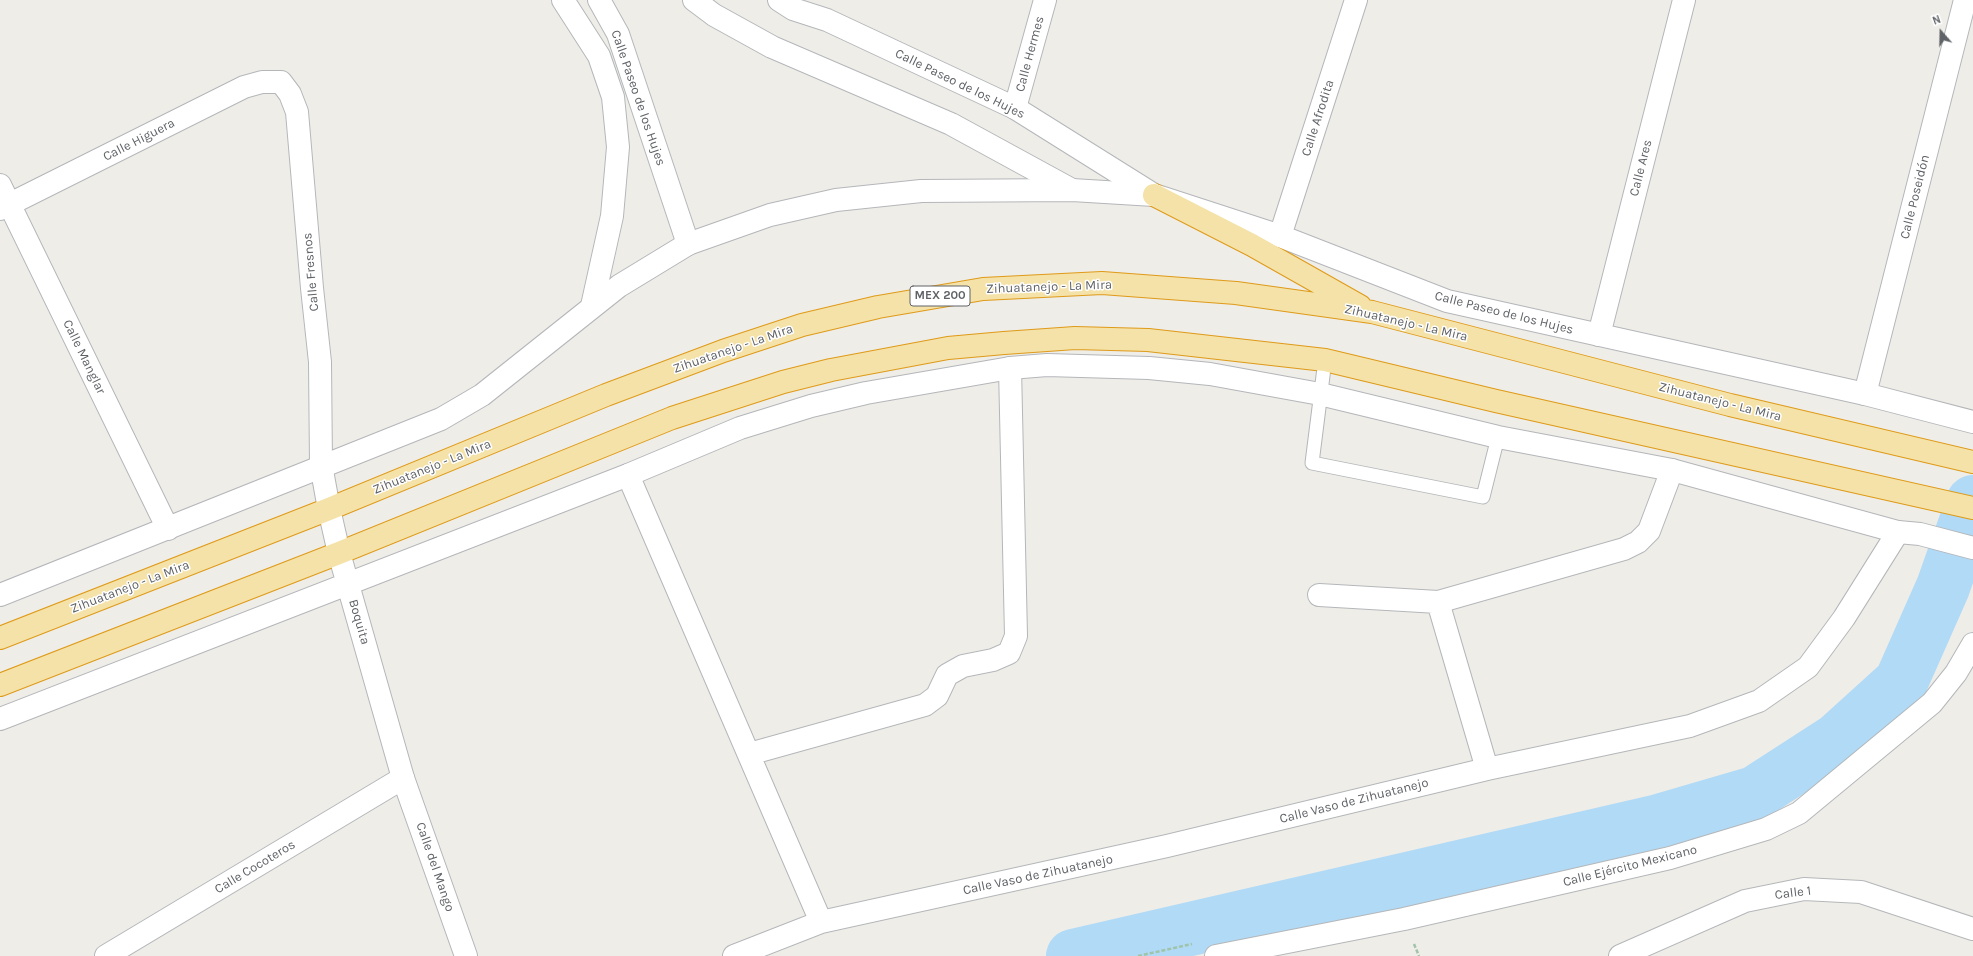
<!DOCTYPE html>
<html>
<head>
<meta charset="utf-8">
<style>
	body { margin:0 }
	#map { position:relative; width:1973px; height:956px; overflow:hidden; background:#efede8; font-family:Karla,sans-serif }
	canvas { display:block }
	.north { position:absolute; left:1921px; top:12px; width:40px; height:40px; -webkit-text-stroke:3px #fff; paint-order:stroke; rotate:340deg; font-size:11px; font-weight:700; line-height:16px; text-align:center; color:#5f6266 }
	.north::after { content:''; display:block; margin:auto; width:14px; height:18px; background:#5f6266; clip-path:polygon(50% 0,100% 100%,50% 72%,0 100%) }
</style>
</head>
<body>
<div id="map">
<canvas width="1973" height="956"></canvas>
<div class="north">N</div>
</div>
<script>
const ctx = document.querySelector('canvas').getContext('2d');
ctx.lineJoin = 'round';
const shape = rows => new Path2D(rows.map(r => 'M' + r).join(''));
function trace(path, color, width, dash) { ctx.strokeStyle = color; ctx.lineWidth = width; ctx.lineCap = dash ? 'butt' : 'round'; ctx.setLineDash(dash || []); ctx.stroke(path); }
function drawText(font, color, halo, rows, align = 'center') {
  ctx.font = font + ' Karla,sans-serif'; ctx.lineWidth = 3; ctx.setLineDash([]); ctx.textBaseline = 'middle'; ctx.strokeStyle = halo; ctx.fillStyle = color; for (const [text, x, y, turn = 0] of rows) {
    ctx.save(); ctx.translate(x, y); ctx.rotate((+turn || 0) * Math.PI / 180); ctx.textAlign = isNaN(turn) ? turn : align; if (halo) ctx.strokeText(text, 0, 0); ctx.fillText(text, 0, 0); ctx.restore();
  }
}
trace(shape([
	[1073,956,1659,821,1755,793,1837,740,1901,682,1943,587,1973,502]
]), '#b0daf6', 54);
const service = shape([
	[1325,360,1312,463,1483,497,1498,437]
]);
const minor = shape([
	[1015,108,1045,0],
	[0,185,168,529],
	[0,209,244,87,262,82,281,82,290,94,297,112,312,288,320,362,321,465],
	[1280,236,1356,0],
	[1599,335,1684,0],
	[1865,394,1965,0],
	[628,475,821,922],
	[1319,595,1438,602,1624,549,1638,542,1649,531,1672,470],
	[1438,602,1487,769],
	[749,754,925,705,937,696,947,675,963,666,993,660,1009,653,1016,636,1010,368],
	[106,956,403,778],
	[734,956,821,922,1167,846,1487,769,1690,726,1759,701,1808,667,1844,618,1898,532],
	[1216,956,1404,919,1670,858,1766,829,1799,813,1932,703,1956,673,1973,644]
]);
const tertiary = shape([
	[563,0,599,56,613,97,618,147,612,216,592,306],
	[599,0,618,34,688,244],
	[694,0,714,15,772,47,951,124,1072,190],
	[779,0,793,9,827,20,1015,108,1154,195],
	[1620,956,1745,901,1804,889,1861,892,1973,929]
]);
const secondary = shape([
	[321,465,329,509,339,553,403,778,466,956],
	[0,595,441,419,482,395,619,286,688,244,770,215,836,200,921,191,1072,190,1154,195,1280,236,1447,301,1865,394,1973,422],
	[0,719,628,475,740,428,811,406,866,393,1010,368,1047,365,1149,368,1210,374,1320,394,1498,437,1672,470,1898,532,1920,534,1973,548]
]);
const trunk = shape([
	[1154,195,1252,245,1360,306],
	[0,638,329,509,606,395,723,351,802,325,878,307,983,289,1102,283,1236,293,1372,312,1730,405,1973,462],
	[0,685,339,553,672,418,783,382,831,370,948,348,1004,343,1075,338,1148,340,1325,360,1496,401,1973,508]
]);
trace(service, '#b4b7ba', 15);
trace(minor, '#b4b7ba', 24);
trace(tertiary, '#b4b7ba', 24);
trace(secondary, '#b4b6ba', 24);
trace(trunk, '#df9a18', 24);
trace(shape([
	[1414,944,1419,956],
	[1138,956,1192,944]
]), '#a0c4aa', 2.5, [4, 2]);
trace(service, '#fff', 13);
trace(minor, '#fff', 22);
trace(tertiary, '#fff', 22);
trace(secondary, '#fff', 22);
trace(trunk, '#f4e2a8', 22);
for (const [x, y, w] of [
	[940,296,60]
]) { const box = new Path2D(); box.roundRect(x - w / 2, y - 10, w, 20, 3); ctx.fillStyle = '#fff'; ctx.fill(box); trace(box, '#5f6266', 1); }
drawText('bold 12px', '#5f6266', null, [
	["MEX 200",940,296]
]);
drawText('13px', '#5f6266', '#fff', [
	["Calle Hermes",1030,54,-75],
	["Calle Paseo de los Hujes",960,84,26],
	["Calle Paseo de los Hujes",638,98,71],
	["Calle Afrodita",1318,118,-72],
	["Calle Higuera",139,140,-27],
	["Calle Ares",1641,168,-76],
	["Calle Poseidón",1915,197,-76],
	["Calle Fresnos",311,272,-95],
	["Zihuatanejo - La Mira",1049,287,-2],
	["Calle Paseo de los Hujes",1504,313,14],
	["Zihuatanejo - La Mira",1406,323,13],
	["Zihuatanejo - La Mira",733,349,-19],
	["Calle Manglar",84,357,64],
	["Zihuatanejo - La Mira",1720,402,14],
	["Zihuatanejo - La Mira",432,467,-22],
	["Zihuatanejo - La Mira",130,587,-21],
	["Boquita",359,622,74],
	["Calle Vaso de Zihuatanejo",1354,801,-14],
	["Calle Ejército Mexicano",1630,866,-14],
	["Calle Cocoteros",255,867,-31],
	["Calle del Mango",435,867,71],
	["Calle Vaso de Zihuatanejo",1038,875,-12],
	["Calle 1",1793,893,-7]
]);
</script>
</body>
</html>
